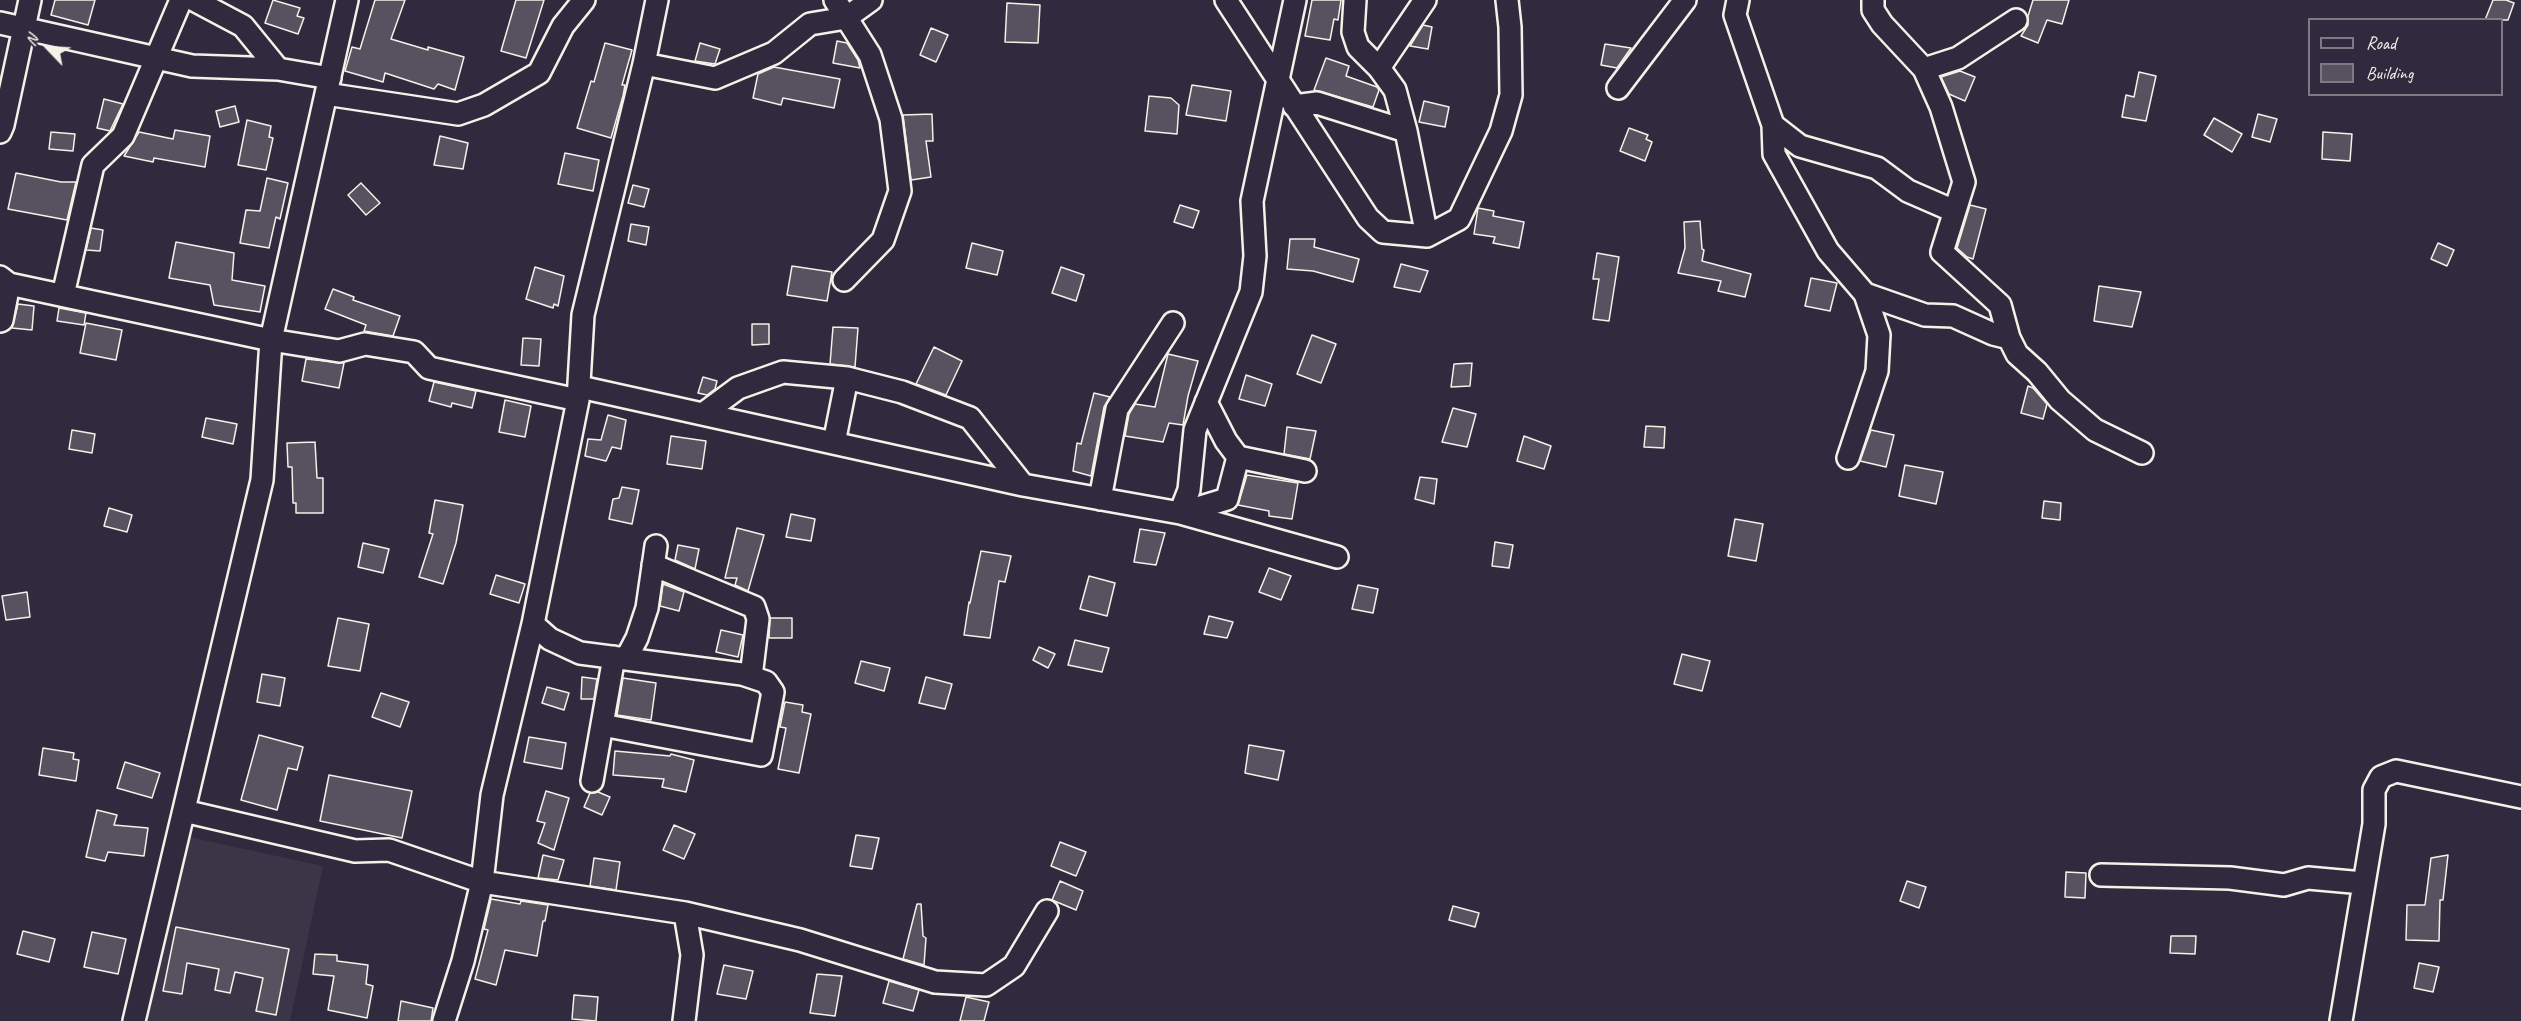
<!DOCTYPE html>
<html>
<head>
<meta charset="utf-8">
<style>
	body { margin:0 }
	#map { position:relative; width:2521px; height:1021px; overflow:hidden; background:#2f2a3d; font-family:Caveat,sans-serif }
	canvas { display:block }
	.legend { position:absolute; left:2308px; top:18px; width:195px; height:78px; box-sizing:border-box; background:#2f2a3d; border:2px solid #7e7a81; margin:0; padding:8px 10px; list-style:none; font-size:18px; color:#f4f1e8 }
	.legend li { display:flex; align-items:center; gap:12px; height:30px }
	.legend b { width:30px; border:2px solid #7e7a81 }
	.north { position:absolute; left:18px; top:18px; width:60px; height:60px; -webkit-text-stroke:4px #2f2a3d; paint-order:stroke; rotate:295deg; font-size:16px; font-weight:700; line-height:24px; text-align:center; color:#f4f1e8 }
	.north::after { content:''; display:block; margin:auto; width:21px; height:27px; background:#f4f1e8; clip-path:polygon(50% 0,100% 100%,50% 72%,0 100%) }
</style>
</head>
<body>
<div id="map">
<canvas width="2521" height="1021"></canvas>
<ul class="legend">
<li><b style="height:8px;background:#2f2a3d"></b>Road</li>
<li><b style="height:16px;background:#56525f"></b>Building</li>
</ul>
<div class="north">N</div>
</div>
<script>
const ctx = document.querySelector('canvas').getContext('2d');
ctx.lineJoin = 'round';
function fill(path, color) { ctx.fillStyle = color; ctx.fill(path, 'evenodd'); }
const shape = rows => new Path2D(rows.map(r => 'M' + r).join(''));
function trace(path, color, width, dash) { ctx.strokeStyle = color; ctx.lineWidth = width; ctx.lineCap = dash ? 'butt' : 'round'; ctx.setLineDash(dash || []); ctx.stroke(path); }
fill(shape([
	[189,837,323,866,290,1021,147,1021]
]), '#3b3647');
const building = shape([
	[55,0,95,0,88,25,51,15,55,0],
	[273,0,300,8,297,16,304,18,298,34,265,23,273,0],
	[375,0,405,0,391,39,428,50,428,47,464,57,455,90,438,84,434,89,385,73,383,82,345,71,352,47,360,49,375,0],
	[516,0,544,0,526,58,501,51,516,0],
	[1312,0,1341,0,1338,20,1334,19,1330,40,1305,36,1312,0],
	[2033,0,2069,0,2062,24,2047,20,2038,43,2021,36,2028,25,2028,16,2033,0],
	[2493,0,2506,0,2514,3,2508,20,2485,20,2493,0],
	[1007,3,1040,5,1038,43,1005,42,1007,3],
	[1423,25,1432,27,1428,49,1410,46,1423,25],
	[931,28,948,35,936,62,920,55,931,28],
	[837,41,847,43,858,60,860,68,833,63,837,41],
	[605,43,632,50,622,85,625,85,623,96,611,138,577,128,591,81,594,82,605,43],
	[700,43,720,49,715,64,695,61,700,43],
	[1605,44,1631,48,1617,68,1601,65,1605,44],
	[1326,58,1349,66,1346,76,1377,87,1379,90,1373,107,1314,90,1326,58],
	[774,67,840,79,834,108,783,98,781,105,753,98,758,74,774,67],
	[1960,71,1975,77,1965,101,1949,94,1941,77,1960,71],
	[2139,72,2156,76,2146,121,2122,117,2126,95,2134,97,2139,72],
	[1192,85,1231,91,1226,121,1186,115,1192,85],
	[1149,96,1171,98,1179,105,1177,134,1145,131,1149,96],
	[104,99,123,104,110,131,97,128,104,99],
	[1424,101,1449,107,1445,127,1419,122,1424,101],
	[235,106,239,122,220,127,216,111,235,106],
	[932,114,933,141,926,141,931,177,911,180,903,115,932,114],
	[2258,114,2277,119,2270,142,2252,137,2258,114],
	[2214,118,2242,134,2232,152,2204,135,2214,118],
	[247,120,271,126,269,137,273,138,266,170,238,165,247,120],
	[1629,128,1648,135,1646,139,1652,142,1645,161,1620,151,1629,128],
	[175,130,210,136,205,167,154,158,153,162,124,156,139,132,173,139,175,130],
	[51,132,75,134,73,151,49,149,51,132],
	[2323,132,2352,134,2350,161,2322,159,2323,132],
	[440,136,468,143,463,169,434,165,440,136],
	[565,153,599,160,593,191,558,184,565,153],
	[16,173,61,182,76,182,67,220,8,209,16,173],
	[267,178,288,183,280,219,276,217,269,248,240,243,246,210,260,211,267,178],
	[361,183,380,203,366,215,348,195,361,183],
	[633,185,649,189,644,207,628,203,633,185],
	[1180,205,1199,211,1193,228,1174,222,1180,205],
	[1970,205,1986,209,1973,259,1967,257,1957,248,1970,205],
	[1478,208,1494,211,1493,216,1524,222,1519,248,1493,243,1495,237,1474,234,1478,208],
	[1700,221,1702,249,1704,250,1702,261,1751,274,1745,297,1718,291,1721,281,1678,273,1685,248,1684,222,1700,221],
	[631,224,649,227,646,245,628,241,631,224],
	[91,228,103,230,100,251,86,250,91,228],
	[1290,239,1315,239,1314,247,1359,259,1353,282,1313,271,1287,269,1290,239],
	[176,242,234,253,232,280,265,286,260,312,214,305,210,285,169,278,176,242],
	[972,243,1003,251,997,275,966,268,972,243],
	[2438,243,2454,250,2447,266,2431,259,2438,243],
	[1597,253,1619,257,1609,321,1593,319,1599,279,1593,279,1597,253],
	[1401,264,1428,271,1420,292,1394,287,1401,264],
	[792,266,832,272,827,301,787,295,792,266],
	[535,267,564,276,558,306,554,304,553,308,526,299,535,267],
	[1061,267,1084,275,1076,301,1052,293,1061,267],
	[1811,278,1837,283,1830,311,1805,306,1811,278],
	[2099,286,2141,292,2132,327,2094,321,2099,286],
	[333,289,354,297,353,300,400,316,393,336,364,331,366,325,325,309,333,289],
	[18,304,34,306,32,330,12,328,18,304],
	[59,308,86,313,84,325,57,321,59,308],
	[86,323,122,330,116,360,80,353,86,323],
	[752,324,769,324,769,344,752,345,752,324],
	[833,327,858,328,855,367,830,364,833,327],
	[1312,335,1336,344,1321,383,1297,374,1312,335],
	[523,338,541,339,539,366,521,365,523,338],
	[934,347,962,361,946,395,916,384,934,347],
	[1168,354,1198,361,1188,396,1183,425,1169,423,1163,442,1125,436,1129,414,1135,404,1155,407,1168,354],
	[306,359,344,363,339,388,302,381,306,359],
	[1472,363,1470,386,1451,387,1454,364,1472,363],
	[1246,375,1272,384,1265,406,1239,399,1246,375],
	[703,377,717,381,715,389,707,395,698,393,703,377],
	[434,382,476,391,472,408,452,403,451,407,429,401,434,382],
	[2028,386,2033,388,2047,404,2043,419,2021,413,2028,386],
	[1094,393,1110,397,1104,407,1091,476,1073,471,1077,443,1081,444,1094,393],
	[505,400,531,406,525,437,499,432,505,400],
	[1453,408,1476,414,1467,447,1442,442,1453,408],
	[608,415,626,420,621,449,612,447,606,461,585,456,588,439,601,440,608,415],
	[206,418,237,424,233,444,202,437,206,418],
	[1646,426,1665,427,1664,448,1644,447,1646,426],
	[1287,427,1316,431,1310,459,1284,454,1287,427],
	[72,430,95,434,92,453,69,449,72,430],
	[1871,430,1894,435,1886,467,1860,461,1871,430],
	[671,436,706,441,702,469,667,464,671,436],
	[1524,436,1551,446,1544,469,1517,461,1524,436],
	[315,442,317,478,323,478,323,513,296,513,296,503,293,503,292,467,288,467,287,443,315,442],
	[1905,465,1943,472,1936,504,1899,496,1905,465],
	[1247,475,1298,483,1292,519,1269,516,1269,511,1238,505,1247,475],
	[1420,477,1437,479,1434,504,1415,499,1420,477],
	[622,487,639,490,632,524,609,519,613,499,619,498,622,487],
	[435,500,463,505,456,543,443,584,419,577,433,534,429,533,435,500],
	[2044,501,2061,503,2060,520,2042,518,2044,501],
	[109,508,132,515,127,532,104,526,109,508],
	[791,514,815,519,811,541,786,537,791,514],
	[1735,519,1763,524,1756,561,1728,556,1735,519],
	[737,528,764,535,748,591,735,585,737,578,725,578,737,528],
	[1140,529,1165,533,1156,565,1134,562,1140,529],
	[1495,542,1513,545,1509,568,1492,566,1495,542],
	[363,543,389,549,383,573,358,567,363,543],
	[678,545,699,549,695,569,675,560,678,545],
	[981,551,1011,556,1005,582,999,581,990,638,964,635,969,602,970,603,981,551],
	[1269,568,1291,576,1281,600,1259,592,1269,568],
	[496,575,525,584,519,603,490,594,496,575],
	[1089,576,1115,583,1107,616,1080,609,1089,576],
	[663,584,684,592,679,611,660,606,663,584],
	[1358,585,1378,589,1373,613,1352,609,1358,585],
	[27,592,30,617,6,620,2,596,27,592],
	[1209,616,1233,622,1227,638,1204,634,1209,616],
	[338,618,369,624,360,671,328,666,338,618],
	[770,618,792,618,792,638,769,638,770,618],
	[721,630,743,635,738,657,716,652,721,630],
	[1075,640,1109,648,1102,672,1068,665,1075,640],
	[1039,647,1055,654,1048,668,1033,660,1039,647],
	[1682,654,1710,661,1702,691,1674,684,1682,654],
	[861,661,890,668,884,691,855,683,861,661],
	[262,674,285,678,280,706,257,702,262,674],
	[582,677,597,679,594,699,581,699,582,677],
	[926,677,952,684,945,709,919,703,926,677],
	[623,678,656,683,651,720,617,715,623,678],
	[547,687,569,693,564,710,542,703,547,687],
	[381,693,409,702,400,727,372,717,381,693],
	[785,702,803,705,802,712,811,714,799,773,778,769,786,728,780,727,785,702],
	[259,735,303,747,297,770,288,768,277,810,241,800,259,735],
	[529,737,566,743,562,769,524,762,529,737],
	[1249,745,1284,751,1278,780,1245,773,1249,745],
	[43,748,74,753,73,759,79,760,76,781,39,775,43,748],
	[615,751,670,756,671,754,694,760,686,792,662,787,664,779,613,775,615,751],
	[125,762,160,773,152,798,117,788,125,762],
	[329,775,412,791,402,838,320,821,329,775],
	[546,791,569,798,554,850,538,843,545,823,537,821,546,791],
	[598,792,610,797,602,815,584,807,590,793,598,792],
	[97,810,117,815,114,825,148,828,144,856,108,852,105,861,86,857,97,810],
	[674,825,695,834,684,859,663,850,674,825],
	[856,835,879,838,872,869,850,866,856,835],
	[1060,842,1086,852,1076,876,1051,866,1060,842],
	[543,855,564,860,558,880,538,878,543,855],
	[2448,855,2443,900,2440,900,2439,941,2406,940,2407,905,2425,905,2431,858,2448,855],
	[594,858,620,862,616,890,590,886,594,858],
	[2066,872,2086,873,2085,898,2065,897,2066,872],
	[1060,881,1083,891,1076,910,1052,900,1060,881],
	[1907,881,1926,887,1919,908,1900,901,1907,881],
	[491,899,520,904,521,901,548,905,545,921,543,921,537,956,505,950,496,985,475,979,488,930,484,929,491,899],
	[917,904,921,904,923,936,926,938,924,965,903,959,917,904],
	[1453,906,1479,913,1475,927,1449,920,1453,906],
	[176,927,289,949,276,1015,256,1011,263,978,235,972,230,993,215,990,219,969,187,963,182,994,163,991,176,927],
	[23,931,55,939,49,962,17,954,23,931],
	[92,932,126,939,118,974,84,967,92,932],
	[2171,936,2196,936,2195,954,2170,953,2171,936],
	[315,954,337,955,337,961,368,965,366,984,373,986,367,1018,328,1010,334,976,313,974,315,954],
	[2419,963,2439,967,2433,992,2414,988,2419,963],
	[724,965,753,971,746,999,717,994,724,965],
	[817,974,842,976,835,1016,810,1013,817,974],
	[889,981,919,990,913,1011,883,1003,889,981],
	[574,995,598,997,596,1021,572,1019,574,995],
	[966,997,989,1002,984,1021,960,1021,966,997],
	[401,1001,433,1008,431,1021,398,1021,401,1001]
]);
fill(building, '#56525f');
trace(building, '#f4f1e8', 1.5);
const minor = shape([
	[194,0,243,26,278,69],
	[835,0,870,55,891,119,900,191,883,240,844,280],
	[1226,0,1368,218,1383,232,1427,236,1459,219,1501,131,1511,95,1510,27,1507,0],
	[1355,0,1353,32,1358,47,1379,68,1395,90,1406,131,1427,236],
	[1738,0,1735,15,1773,125,1800,146,1877,168,1908,191,1954,211],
	[1873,0,1873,10,1882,24,1924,69,1941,107,1964,182,1942,252,2000,305,2009,338,2017,354,2037,372,2060,400,2095,430,2142,453],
	[0,23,192,66,278,69,330,78],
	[644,64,715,78,774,53,810,24,846,18,871,0],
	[1379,68,1425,0],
	[1924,69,1958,58,2016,20],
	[1618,88,1685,0],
	[326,94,458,114,484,105,539,73,563,26,584,0],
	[1294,106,1317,103,1406,131],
	[1773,125,1774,154,1828,251,1865,294,1879,335,1877,371,1848,458],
	[0,132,3,125,30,0],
	[0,277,9,284,271,340,339,351,365,344,414,352,429,368,578,400],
	[1865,294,1925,315,1953,316,1993,334,2009,338],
	[63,295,93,165,123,136,181,0],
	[0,321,2,320,9,284],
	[580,387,1023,485,1180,513,1337,557],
	[1206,402,1226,441,1238,457,1305,471],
	[703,414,738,388,783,372,847,378,902,392,970,418,1023,485],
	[834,443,847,378],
	[1100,499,1117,409,1173,323],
	[1180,513,1189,490,1195,430,1251,292,1255,256,1252,201,1295,0],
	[1181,513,1227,499,1238,457],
	[653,565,754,607,758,619,751,677],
	[533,624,550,639,580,653,742,674,766,682,773,692,761,755,602,725],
	[626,659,637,638,647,608,656,546],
	[592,781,614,657],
	[184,811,355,851,389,850,482,882,685,913,800,940,935,982,986,985,1014,966,1047,911],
	[2101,875,2230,878,2284,885,2308,878,2363,883],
	[134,1021,262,480,271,340,347,0],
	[444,1021,463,961,482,882,492,795,533,624,578,400,583,315,644,64,657,0],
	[684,1021,692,955,685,913],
	[2341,1021,2374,824,2374,790,2381,777,2396,771,2521,797]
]);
trace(minor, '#f4f1e8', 26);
trace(minor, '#2f2a3d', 21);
</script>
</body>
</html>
